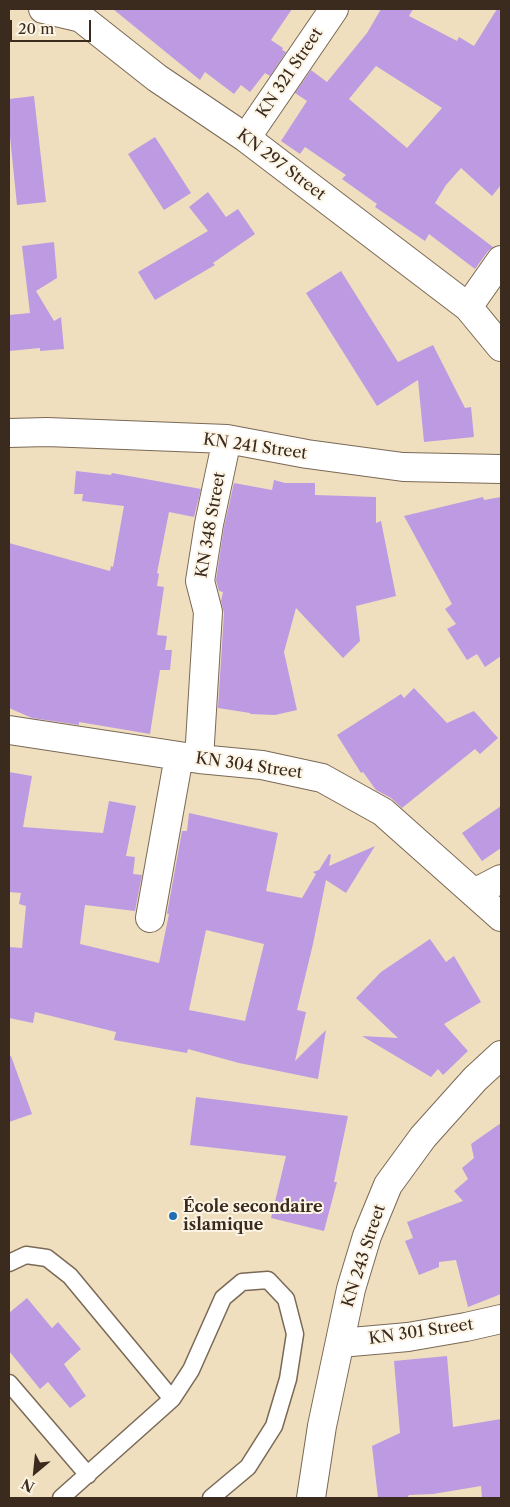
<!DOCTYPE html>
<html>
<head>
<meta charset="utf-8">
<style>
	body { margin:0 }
	#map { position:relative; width:510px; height:1507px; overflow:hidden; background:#efdfbe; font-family:"Libre Caslon Text",serif }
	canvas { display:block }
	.frame { position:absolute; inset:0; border:10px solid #3b2a1e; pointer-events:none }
	.north { position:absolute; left:10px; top:1447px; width:50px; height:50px; -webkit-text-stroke:4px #fcf5e5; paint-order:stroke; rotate:208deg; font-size:14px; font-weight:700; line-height:20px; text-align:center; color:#3b2a1e }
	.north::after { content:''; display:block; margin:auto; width:18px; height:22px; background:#3b2a1e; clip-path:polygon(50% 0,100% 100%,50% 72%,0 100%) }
	.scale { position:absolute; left:10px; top:20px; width:81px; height:22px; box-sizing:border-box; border:2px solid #3b2a1e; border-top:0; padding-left:6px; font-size:15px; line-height:18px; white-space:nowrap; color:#3b2a1e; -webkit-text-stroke:4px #fcf5e5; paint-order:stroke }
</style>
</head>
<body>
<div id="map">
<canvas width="510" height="1507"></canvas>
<div class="frame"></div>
<div class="north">N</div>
<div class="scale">20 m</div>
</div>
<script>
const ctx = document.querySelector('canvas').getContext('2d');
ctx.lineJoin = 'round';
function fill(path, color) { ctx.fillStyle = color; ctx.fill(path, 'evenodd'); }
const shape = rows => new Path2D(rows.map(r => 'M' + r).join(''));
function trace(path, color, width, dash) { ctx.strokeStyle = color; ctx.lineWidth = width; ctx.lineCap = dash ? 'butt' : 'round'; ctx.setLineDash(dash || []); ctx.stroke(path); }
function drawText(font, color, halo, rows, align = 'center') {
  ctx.font = font + ' "Libre Caslon Text",serif'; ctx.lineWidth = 4; ctx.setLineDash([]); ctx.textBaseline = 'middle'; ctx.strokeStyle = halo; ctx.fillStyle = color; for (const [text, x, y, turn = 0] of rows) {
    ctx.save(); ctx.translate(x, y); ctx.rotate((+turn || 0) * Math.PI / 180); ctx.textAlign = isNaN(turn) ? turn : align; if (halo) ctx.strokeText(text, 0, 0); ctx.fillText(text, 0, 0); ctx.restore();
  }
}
fill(shape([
	[113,9,292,9,271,40,283,48,282,50,286,52,270,76,265,73,250,92,241,85,234,94,205,72,200,80],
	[381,9,413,9,409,16,457,41,459,37,474,46,497,9,501,9,501,185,492,196,461,168,446,185,435,203,493,247,488,251,475,269,429,234,425,241,375,207,377,204,342,179,346,175,305,147,300,154,281,141,307,101,295,93,311,70,327,82,367,33],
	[376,66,442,108,407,148,349,99],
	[34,96,46,202,17,205,9,127,9,99],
	[155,137,191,193,164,210,128,154],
	[208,192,226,217,238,209,255,234,213,263,215,265,155,300,138,272,208,231,189,207],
	[54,242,57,278,36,291,54,321,61,317,64,349,40,351,40,348,9,351,9,315,30,313,22,246],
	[341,271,398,362,433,345,465,408,471,407,474,437,424,442,418,380,377,406,306,293],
	[76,471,111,475,112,473,201,489,194,517,169,512,157,573,159,574,157,586,164,587,157,635,167,636,165,650,172,650,170,670,160,670,150,734,79,722,79,725,32,718,9,708,9,543,110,571,111,566,113,567,124,506,82,501,83,494,74,494],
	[274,480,285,483,315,483,315,495,376,497,376,523,381,521,396,596,356,606,360,641,343,658,296,608,284,652,297,710,275,715,250,714,250,713,218,708,224,613,221,601,223,592,219,591,216,580,224,527,234,483,272,490],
	[483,497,484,500,501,497,501,656,485,667,477,654,467,660,447,629,456,624,445,609,452,604,404,516],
	[414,688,447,723,474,711,498,738,480,754,475,749,402,808,391,798,376,790,363,772,361,773,337,735,401,694,404,698],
	[9,772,32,776,23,827,103,833,109,801,136,806,126,856,135,857,133,874,142,875,135,911,85,905,80,944,159,963,169,914,167,914,182,831,187,831,189,813,278,833,266,891,302,898,316,874,313,872,319,870,329,854,331,855,329,866,375,846,346,893,326,880,313,944,297,1010,306,1012,295,1061,326,1030,318,1079,239,1063,188,1049,187,1053,114,1040,116,1032,35,1012,33,1023,9,1018,9,947,22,948,26,906,19,904,21,893,9,892],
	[206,930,264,944,245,1021,189,1010],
	[501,806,501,848,482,861,462,833],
	[430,939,446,962,454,956,481,1002,444,1024,468,1051,443,1075,438,1069,431,1077,362,1036,398,1038,356,998,381,972],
	[11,1056,32,1114,9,1122,9,1057],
	[196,1097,348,1116,334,1182,337,1182,324,1231,271,1218,286,1156,190,1145],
	[501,1123,501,1294,468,1307,456,1260,439,1262,439,1267,419,1275,405,1241,413,1238,407,1222,463,1201,454,1191,468,1179,462,1168,474,1158,471,1144],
	[27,1298,52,1328,58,1322,81,1349,64,1364,86,1396,70,1408,48,1382,40,1389,9,1351,9,1313],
	[447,1356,453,1427,501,1419,501,1498,482,1498,481,1486,433,1494,409,1495,407,1498,378,1498,372,1446,400,1433,394,1361]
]), '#be9ae3');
const lane = shape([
	[9,1263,26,1255,47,1258,70,1276,172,1399,61,1498],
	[9,1383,88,1475],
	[172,1399,191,1370,223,1298,242,1282,268,1280,286,1299,295,1334,288,1379,274,1426,248,1467,211,1498]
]);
const street = shape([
	[43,9,81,18,157,78,246,138,468,307,501,347],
	[246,138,334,9],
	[468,307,501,260],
	[9,433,47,432,227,439,307,454,403,467,501,469],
	[9,730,199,759,262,765,322,778,383,812,501,917],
	[199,759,208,612,200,581,209,524,227,439],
	[474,893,501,879],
	[150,918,179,756],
	[340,1343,408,1337,466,1327,501,1319],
	[311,1498,322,1426,351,1289,367,1236,388,1185,423,1137,475,1079,501,1055]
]);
trace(lane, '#7a6956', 19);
trace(street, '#7a6956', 30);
trace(lane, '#fff', 16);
trace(street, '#fff', 28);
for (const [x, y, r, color] of [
	[173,1216,5,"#1f6fb2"]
]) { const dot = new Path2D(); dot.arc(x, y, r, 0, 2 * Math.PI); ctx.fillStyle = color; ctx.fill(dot); trace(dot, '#fcf5e5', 2); }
drawText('16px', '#3b2a1e', '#fcf5e5', [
	["KN 321 Street",290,73,-56],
	["KN 297 Street",281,165,37],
	["KN 241 Street",255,447,8],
	["KN 348 Street",211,525,-80],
	["KN 304 Street",249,766,8],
	["KN 243 Street",364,1256,-72],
	["KN 301 Street",421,1332,-8]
]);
drawText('bold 16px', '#3b2a1e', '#fcf5e5', [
	["École secondaire",183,1207],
	["islamique",183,1225]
], 'left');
</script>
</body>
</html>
